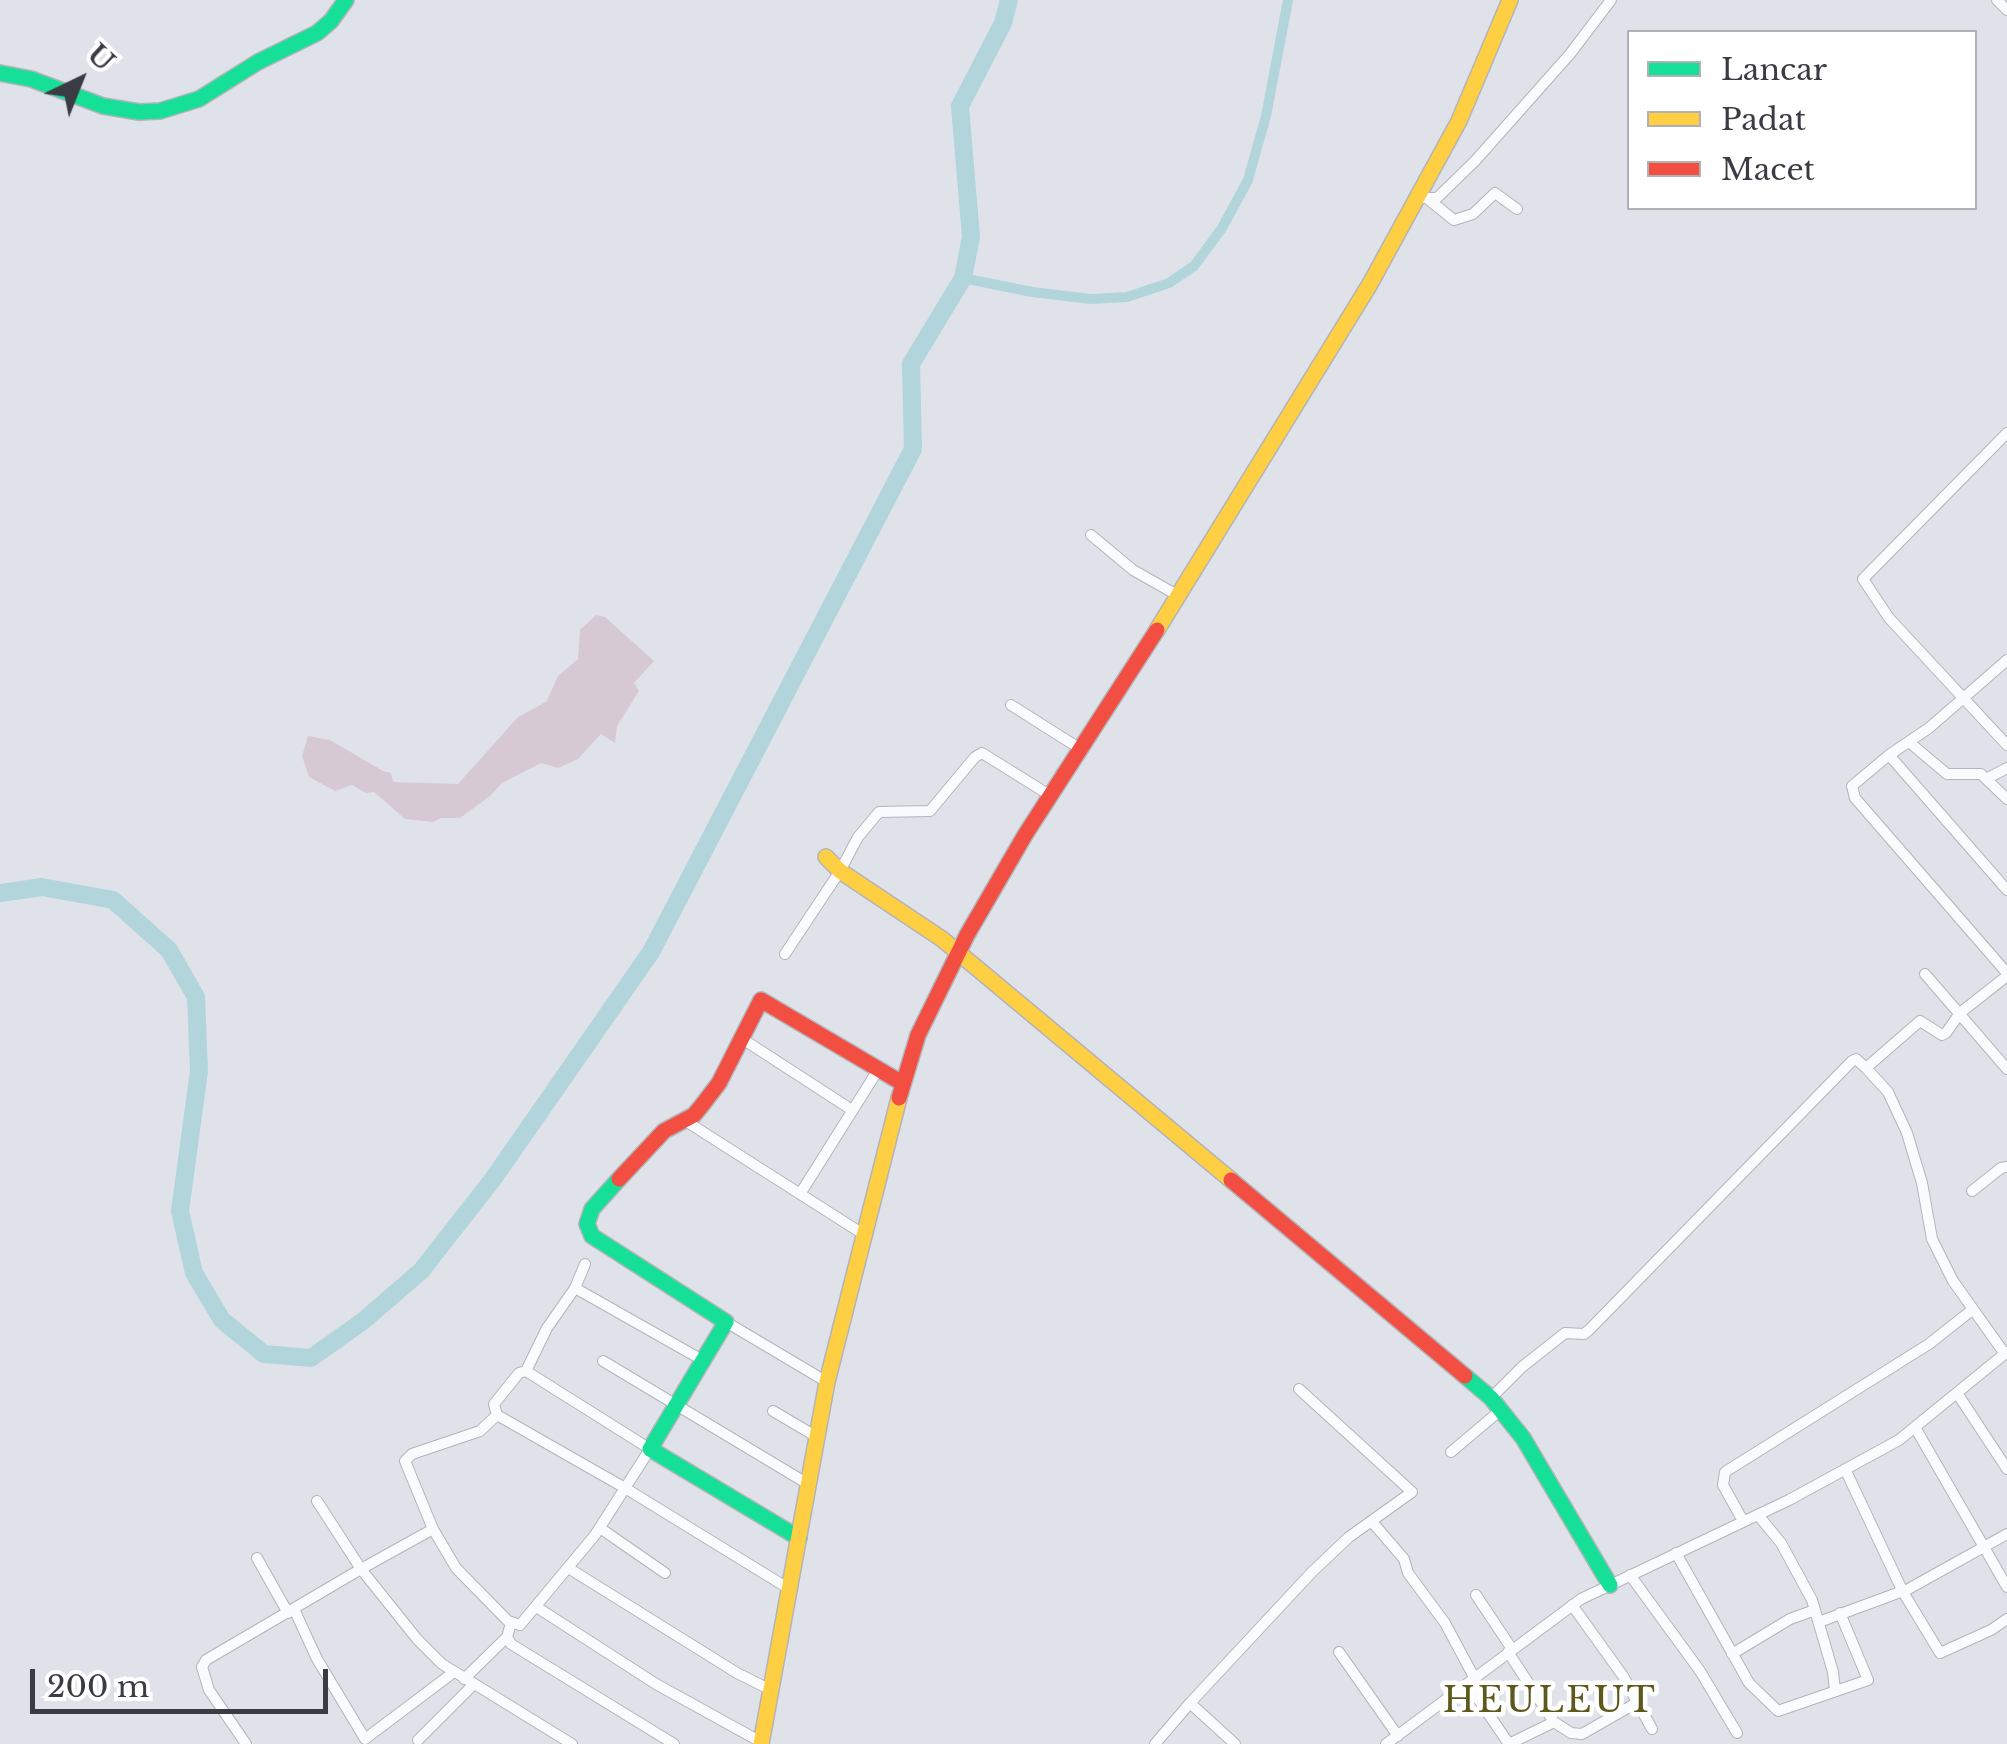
<!DOCTYPE html>
<html>
<head>
<meta charset="utf-8">
<style>
	body { margin:0 }
	#map { position:relative; width:2007px; height:1744px; overflow:hidden; background:#e0e2ea; font-family:"Libre Baskerville",serif }
	canvas { display:block }
	.legend { position:absolute; left:1627px; top:30px; width:350px; height:180px; box-sizing:border-box; background:#fff; border:2px solid #b1b1b4; margin:0; padding:12px 18px; list-style:none; font-size:30px; color:#3b3c43 }
	.legend li { display:flex; align-items:center; gap:20px; height:50px }
	.legend b { width:50px; border:2px solid #b1b1b4 }
	.north { position:absolute; left:30px; top:30px; width:100px; height:100px; -webkit-text-stroke:8px #fff; paint-order:stroke; rotate:43deg; font-size:28px; font-weight:700; line-height:40px; text-align:center; color:#3b3c43 }
	.north::after { content:''; display:block; margin:auto; width:35px; height:45px; background:#3b3c43; clip-path:polygon(50% 0,100% 100%,50% 72%,0 100%) }
	.scale { position:absolute; left:30px; top:1669px; width:298px; height:45px; box-sizing:border-box; border:5px solid #3b3c43; border-top:0; padding-left:12px; font-size:30px; line-height:35px; white-space:nowrap; color:#3b3c43; -webkit-text-stroke:8px #fff; paint-order:stroke }
</style>
</head>
<body>
<div id="map">
<canvas width="2007" height="1744"></canvas>
<ul class="legend">
<li><b style="height:12px;background:#16e098"></b>Lancar</li>
<li><b style="height:12px;background:#ffcf43"></b>Padat</li>
<li><b style="height:12px;background:#f24e42"></b>Macet</li>
</ul>
<div class="north">U</div>
<div class="scale">200 m</div>
</div>
<script>
const ctx = document.querySelector('canvas').getContext('2d');
ctx.lineJoin = 'round';
function fill(path, color) { ctx.fillStyle = color; ctx.fill(path, 'evenodd'); }
const shape = rows => new Path2D(rows.map(r => 'M' + r).join(''));
function trace(path, color, width, dash) { ctx.strokeStyle = color; ctx.lineWidth = width; ctx.lineCap = dash ? 'butt' : 'round'; ctx.setLineDash(dash || []); ctx.stroke(path); }
function drawText(font, color, halo, rows, align = 'center') {
  ctx.font = font + ' "Libre Baskerville",serif'; ctx.lineWidth = 9; ctx.setLineDash([]); ctx.textBaseline = 'middle'; ctx.strokeStyle = halo; ctx.fillStyle = color; for (const [text, x, y, turn = 0] of rows) {
    ctx.save(); ctx.translate(x, y); ctx.rotate((+turn || 0) * Math.PI / 180); ctx.textAlign = isNaN(turn) ? turn : align; if (halo) ctx.strokeText(text, 0, 0); ctx.fillText(text, 0, 0); ctx.restore();
  }
}
fill(shape([
	[596,615,605,617,654,661,634,683,639,691,617,726,615,743,601,734,578,759,558,768,541,763,502,783,490,796,460,818,441,818,433,822,405,819,374,792,366,793,352,785,335,791,309,777,302,756,308,736,330,740,383,771,391,773,393,782,458,784,517,718,547,701,558,676,578,659,580,630]
]), '#d6c9d4');
trace(shape([
	[963,278,1032,292,1091,299,1127,297,1169,283,1194,266,1222,228,1248,180,1266,116,1288,0]
]), '#b2d5dc', 10);
trace(shape([
	[0,893,42,887,113,900,169,950,196,997,199,1071,180,1211,194,1273,222,1320,264,1354,311,1358,363,1321,421,1271,493,1179,651,952,913,449,911,364,963,278,971,237,960,106,1003,23,1009,0]
]), '#b2d5dc', 18);
const street = shape([
	[1997,0,2007,10],
	[1418,198,1437,198,1475,161,1570,54,1611,0],
	[1429,200,1454,220,1473,214,1495,193,1517,209],
	[2007,433,1863,579,1889,618,2007,745],
	[1091,535,1133,570,1177,595],
	[2007,660,1929,728,1889,755,2007,890],
	[1011,705,1082,750],
	[1909,742,1947,774,1981,774,2007,799],
	[1889,755,1852,786,1855,798,2007,973],
	[1986,779,2007,768],
	[785,954,840,871,858,837,879,812,930,811,975,757,982,753,1051,796],
	[1925,974,2007,1069],
	[741,1038,852,1110],
	[1866,1068,1888,1092,1907,1133,1922,1183,1932,1239,1953,1281,2005,1354],
	[684,1120,863,1234],
	[1972,1191,2001,1168,2007,1167],
	[800,1194,878,1070],
	[575,1288,585,1264],
	[726,1322,827,1382],
	[603,1361,808,1484],
	[526,1371,547,1328,575,1288,704,1361],
	[1957,1393,2007,1469],
	[1491,1398,1522,1367,1565,1333,1584,1334,1589,1330,1852,1061,1856,1059,1866,1068,1920,1021,1942,1035,1946,1033,1960,1013,2007,976],
	[773,1411,817,1437],
	[497,1415,625,1488,791,1590],
	[1916,1429,2007,1587],
	[1451,1452,1502,1409],
	[1845,1469,1903,1592,1940,1653,1991,1630,2007,1619],
	[317,1501,361,1569,433,1529,456,1568,508,1621,520,1625,595,1535,650,1449,526,1371,519,1373,494,1404,497,1415],
	[1758,1515,1781,1543,1812,1600,1833,1672,1835,1690],
	[1743,1521,1723,1485,1725,1472,1929,1344,1972,1310],
	[1373,1523,1404,1559,1408,1573,1445,1623,1475,1679],
	[600,1528,665,1573],
	[433,1529,405,1461,412,1454,480,1431,497,1415],
	[1676,1553,1749,1683,1778,1711,1868,1680,1840,1613],
	[257,1558,288,1613],
	[570,1569,737,1673,773,1691],
	[1630,1575,1700,1671,1737,1733],
	[1903,1592,2007,1534],
	[1476,1595,1512,1649],
	[1572,1605,1623,1676,1652,1729],
	[538,1608,656,1684,761,1742],
	[294,1609,317,1659,365,1739,454,1672],
	[1819,1622,1903,1591],
	[511,1623,507,1637,511,1644,674,1744],
	[1339,1652,1398,1736],
	[1508,1652,1554,1722],
	[1732,1654,1790,1619,1815,1610],
	[464,1679,507,1637],
	[1468,1684,1509,1744],
	[418,1740,473,1685],
	[246,1744,209,1690,202,1667,206,1660,361,1569,417,1639,442,1664,572,1744],
	[1155,1744,1190,1703],
	[1235,1744,1190,1703,1312,1572,1349,1537,1412,1492,1299,1389],
	[1386,1744,1581,1599,1789,1500,1899,1440,2007,1352],
	[1509,1744,1554,1722,1571,1733,1582,1734,1638,1702]
]);
const fast = shape([
	[0,73,31,79,103,106,139,112,160,111,199,99,258,62,317,33,331,21,346,0],
	[619,1179,592,1209,587,1224,592,1236,726,1322,650,1449,799,1538],
	[1465,1376,1491,1398,1523,1438,1610,1585]
]);
const slow = shape([
	[1157,630,1370,284,1459,121,1510,0],
	[826,857,840,871,942,939,1231,1180],
	[761,1744,827,1382,899,1098]
]);
const jam = shape([
	[899,1098,918,1035,967,935,1025,835,1157,630],
	[619,1179,664,1131,694,1115,703,1104,719,1083,761,1000,902,1083],
	[1231,1180,1465,1376]
]);
trace(street, '#b2b4ba', 12);
trace(fast, '#b2b4ba', 18);
trace(slow, '#b2b4ba', 18);
trace(jam, '#b2b4ba', 18);
trace(street, '#fafbfc', 10);
trace(fast, '#16e098', 15);
trace(slow, '#ffcf43', 15);
trace(jam, '#f24e42', 15);
ctx.letterSpacing = '2.5px';
drawText('35px', '#5d591d', '#fff', [
	["HEULEUT",1550,1702]
]);
ctx.letterSpacing = '0px';
</script>
</body>
</html>
